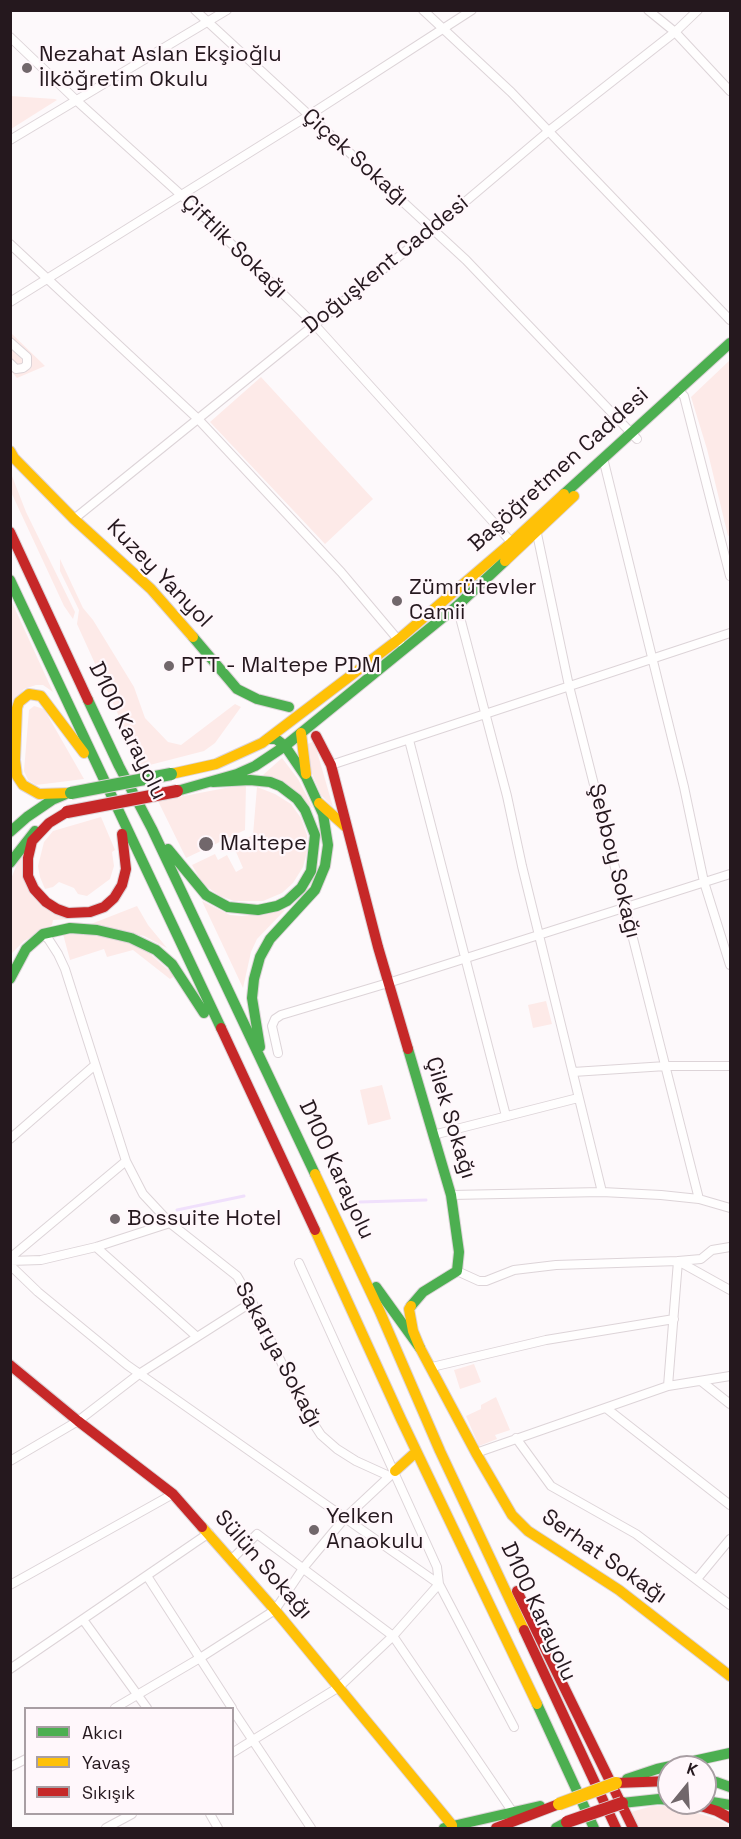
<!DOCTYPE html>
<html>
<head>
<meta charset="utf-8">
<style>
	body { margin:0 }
	#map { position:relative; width:741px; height:1839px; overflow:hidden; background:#fdf9fb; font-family:"Space Grotesk",sans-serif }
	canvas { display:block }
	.frame { position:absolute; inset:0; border:12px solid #25181e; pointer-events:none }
	.legend { position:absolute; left:24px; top:1707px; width:210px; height:108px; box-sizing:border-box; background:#fff7fb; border:2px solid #a89ea3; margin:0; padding:8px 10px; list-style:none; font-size:18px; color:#25181e }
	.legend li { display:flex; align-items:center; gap:12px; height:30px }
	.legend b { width:30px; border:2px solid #a89ea3 }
	.north { position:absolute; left:657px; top:1755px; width:60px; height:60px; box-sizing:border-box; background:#fff7fb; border:2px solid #a89ea3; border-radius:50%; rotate:18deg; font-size:16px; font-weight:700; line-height:24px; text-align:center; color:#25181e }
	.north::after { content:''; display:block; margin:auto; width:21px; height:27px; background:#71676b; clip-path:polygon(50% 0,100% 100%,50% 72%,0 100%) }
</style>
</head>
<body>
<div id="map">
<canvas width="741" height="1839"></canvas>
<div class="frame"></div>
<ul class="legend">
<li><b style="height:8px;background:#4caf50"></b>Akıcı</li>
<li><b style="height:8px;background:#ffc107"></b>Yavaş</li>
<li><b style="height:8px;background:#c62828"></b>Sıkışık</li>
</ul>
<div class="north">K</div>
</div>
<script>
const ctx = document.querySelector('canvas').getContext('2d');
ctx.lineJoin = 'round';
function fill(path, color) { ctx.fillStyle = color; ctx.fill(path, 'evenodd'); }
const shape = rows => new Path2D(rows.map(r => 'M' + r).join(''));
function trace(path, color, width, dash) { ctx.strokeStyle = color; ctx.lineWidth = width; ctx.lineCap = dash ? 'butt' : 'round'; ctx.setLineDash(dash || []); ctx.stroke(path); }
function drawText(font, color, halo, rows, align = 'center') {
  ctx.font = font + ' "Space Grotesk",sans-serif'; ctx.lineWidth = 4.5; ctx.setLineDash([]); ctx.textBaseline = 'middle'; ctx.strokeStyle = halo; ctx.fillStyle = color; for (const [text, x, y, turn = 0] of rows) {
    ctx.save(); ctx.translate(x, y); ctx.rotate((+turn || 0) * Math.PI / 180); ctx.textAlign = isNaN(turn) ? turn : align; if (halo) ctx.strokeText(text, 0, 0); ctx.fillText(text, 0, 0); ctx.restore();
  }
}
fill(shape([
	[10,96,55,99,57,100,11,129],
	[10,332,45,366,17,378,11,371],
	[730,360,730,535,728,536,707,449,691,397],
	[261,377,373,499,325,544,210,422],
	[10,471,26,512,75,612,73,619,64,606,11,492],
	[60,559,83,608,93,620,134,687,145,718,168,742,181,745,235,704,241,707,215,743,204,751,142,767,77,624,79,610,60,571],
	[10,598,53,692,43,685,36,685,24,689,10,708],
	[34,706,44,709,84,779,36,785,28,780,24,771,29,710],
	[314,741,333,807,321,795,307,762,306,745],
	[282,758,298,779,313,808,263,775],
	[241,785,246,785,245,830,186,858,158,801],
	[257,787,275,794,291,804,301,818,307,835,307,852,303,867,293,883,282,893,263,901,234,901,220,896,203,884,192,865,215,854,218,860,227,855,236,872,243,868,233,845,253,835],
	[101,817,115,850,112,852,114,866,110,879,87,896,78,894,74,888,59,882,53,887,45,889,40,877,38,866,44,842,53,831],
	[26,852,27,882,72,919,53,920,52,925,24,941,11,954,11,879,19,859],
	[202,901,230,915,242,916,285,910,257,939,251,952,243,988],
	[137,906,148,925,167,948,144,936,91,924],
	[63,934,102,935,139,944,175,976,170,979,133,950,107,957,104,949,70,960],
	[546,1001,552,1024,533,1028,528,1005],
	[382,1085,391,1119,368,1125,360,1090],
	[474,1364,481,1382,460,1389,454,1370],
	[496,1397,510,1430,495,1435,497,1439,479,1446,466,1416,481,1409,481,1405],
	[652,1806,669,1806,694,1812,717,1819,726,1824,730,1828,637,1828,628,1813]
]), '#fdeae8');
trace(shape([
	[360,1202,426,1200],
	[177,1210,244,1196]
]), '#f0e0fc', 3);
const street = shape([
	[195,10,466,260,637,439],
	[423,10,511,92,730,320],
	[648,10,675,32,730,91],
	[10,37,77,101,180,194,314,324,514,545],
	[10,140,227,10],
	[10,244,198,419,341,572,400,642],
	[10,302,308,116,472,10],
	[10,342,27,357,27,365,23,368,16,369,10,363],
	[679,391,684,396,730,576],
	[603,458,684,787,704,882,730,965],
	[74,519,433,229,550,130,675,32,698,10],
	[536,529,569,686,699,1199],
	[457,606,507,796,522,866,602,1192],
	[409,740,506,1116],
	[331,765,730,633],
	[43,934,49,940,58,954,65,969,126,1161,143,1194,170,1223,237,1276,252,1302,304,1409,321,1435,337,1449,356,1461,389,1476],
	[278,1053,272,1026,275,1019,281,1015,388,983,730,874],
	[573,1072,666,1066,730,1066],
	[433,1135,578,1098],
	[10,1139,95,1065],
	[451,1195,602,1192,661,1195,699,1199,730,1208],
	[96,1247,196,1336],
	[10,1258,126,1161],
	[10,1261,41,1260,96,1247,170,1223],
	[10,1265,38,1292,127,1365,439,1584,514,1727],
	[457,1271,479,1281,486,1281,514,1270,556,1265,678,1261,730,1290],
	[432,1367,546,1340,674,1319],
	[701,1381,730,1404],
	[668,1386,678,1261,701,1259,712,1250,730,1247],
	[606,1408,730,1505],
	[516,1438,551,1486,636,1534,730,1605],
	[476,1453,668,1386,730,1376],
	[10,1461,78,1421,139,1374,252,1302],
	[232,1559,257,1534,393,1636,512,1811],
	[147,1576,232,1708],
	[697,1579,730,1539],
	[10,1585,173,1494],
	[84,1621,147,1708],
	[10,1669,209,1533],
	[115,1708,200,1658,275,1610,304,1567,344,1519,392,1474],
	[232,1709,311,1828],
	[232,1753,339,1687,393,1636,439,1584,437,1567,299,1263],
	[10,1767,26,1759],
	[210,1814,218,1828],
	[106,1828,132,1814]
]);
const fast = shape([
	[564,494,730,343],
	[10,580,221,1028],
	[193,637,237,689,257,699,289,707],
	[88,700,119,766,152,829,315,1174],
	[177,791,237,774,255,766,285,746,457,606,505,561],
	[10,832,27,817,52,800,64,795],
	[168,849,206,895,228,907,258,910,277,906,287,901,301,888,311,871,315,835,305,810,297,799,280,786,270,782,250,780,213,782],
	[10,863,35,831],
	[10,979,26,949,43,934,70,928,97,930,131,938,156,950,172,964,204,1013],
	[260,1047,252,998,254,979,260,957,270,939,315,890,325,866,328,845,323,814,306,777,285,746,276,739,268,739],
	[408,1049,451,1195,459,1252,457,1271,423,1292,411,1306],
	[376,1287,420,1348],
	[537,1704,594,1828],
	[627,1779,657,1769,730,1753],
	[705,1782,716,1782,730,1787],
	[706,1801,730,1805],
	[622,1803,659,1799,669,1800],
	[444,1828,540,1806],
	[556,1828,567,1822]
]);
const slow = shape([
	[10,451,14,458,74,519,151,589,193,637],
	[505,561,574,496],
	[301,733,306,774],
	[171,774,216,764,262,743,399,639,511,543,564,494],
	[71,793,39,794,23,785,17,776,15,760,17,708,19,702,29,694,41,696,84,753],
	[319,803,346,827],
	[315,1174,380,1312,440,1451,524,1630],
	[315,1230,401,1419,537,1704],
	[411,1306,409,1309,413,1331,420,1348,476,1453,512,1515,528,1531,619,1590,730,1676],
	[395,1471,416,1452],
	[202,1527,275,1610,452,1825,452,1828]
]);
const jam = shape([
	[10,532,88,700],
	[316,736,331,765,378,947,408,1049],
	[67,812,49,823,32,841,28,858,28,876,34,889,46,902,57,909,68,913,90,912,104,907,114,898,122,885,126,869,122,834],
	[221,1028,315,1230],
	[10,1365,78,1421,173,1494,202,1527],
	[517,1591,633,1828],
	[524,1630,616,1828],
	[616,1783,669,1781],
	[691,1803,717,1811,730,1818],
	[496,1828,559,1804]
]);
trace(street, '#ddd4d8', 10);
trace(fast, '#ddd4d8', 12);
trace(slow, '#ddd4d8', 12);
trace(jam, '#ddd4d8', 12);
trace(street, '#fffefe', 8);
trace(fast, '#4caf50', 10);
trace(slow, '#ffc107', 10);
trace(jam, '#c62828', 10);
const fastBridge = shape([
	[71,793,171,774]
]);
const slowBridge = shape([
	[559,1804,616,1783]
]);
const jamBridge = shape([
	[67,812,177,791],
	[567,1822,622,1803]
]);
trace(fastBridge, '#ddd4d8', 14, []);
trace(slowBridge, '#ddd4d8', 14, []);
trace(jamBridge, '#ddd4d8', 14, []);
trace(fastBridge, '#4caf50', 12);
trace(slowBridge, '#ffc107', 12);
trace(jamBridge, '#c62828', 12);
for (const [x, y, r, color] of [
	[27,68,6,"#71676b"],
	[397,601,6,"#71676b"],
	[169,666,6,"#71676b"],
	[206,844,8,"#71676b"],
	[115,1219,6,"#71676b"],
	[314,1530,6,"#71676b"]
]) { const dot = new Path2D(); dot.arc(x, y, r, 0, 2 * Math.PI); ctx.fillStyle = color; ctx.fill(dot); trace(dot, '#fff7fb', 2); }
drawText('22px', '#25181e', '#fff7fb', [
	["Nezahat Aslan Ekşioğlu",39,55],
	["İlköğretim Okulu",39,80],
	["Zümrütevler",409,588],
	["Camii",409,613],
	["PTT - Maltepe PDM",181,666],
	["Maltepe",220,844],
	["Bossuite Hotel",127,1219],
	["Yelken",326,1517],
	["Anaokulu",326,1542]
], 'left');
drawText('22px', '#25181e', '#fff7fb', [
	["Çiçek Sokağı",355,158,42],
	["Çiftlik Sokağı",234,247,44],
	["Doğuşkent Caddesi",386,265,-39],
	["Başöğretmen Caddesi",559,470,-42],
	["Kuzey Yanyol",159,574,46],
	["D100 Karayolu",127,731,64],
	["Şebboy Sokağı",614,861,76],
	["Çilek Sokağı",450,1118,73],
	["D100 Karayolu",336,1170,65],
	["Sakarya Sokağı",278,1355,62],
	["Serhat Sokağı",604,1557,35],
	["Sülün Sokağı",263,1565,49],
	["D100 Karayolu",538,1612,65]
]);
</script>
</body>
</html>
